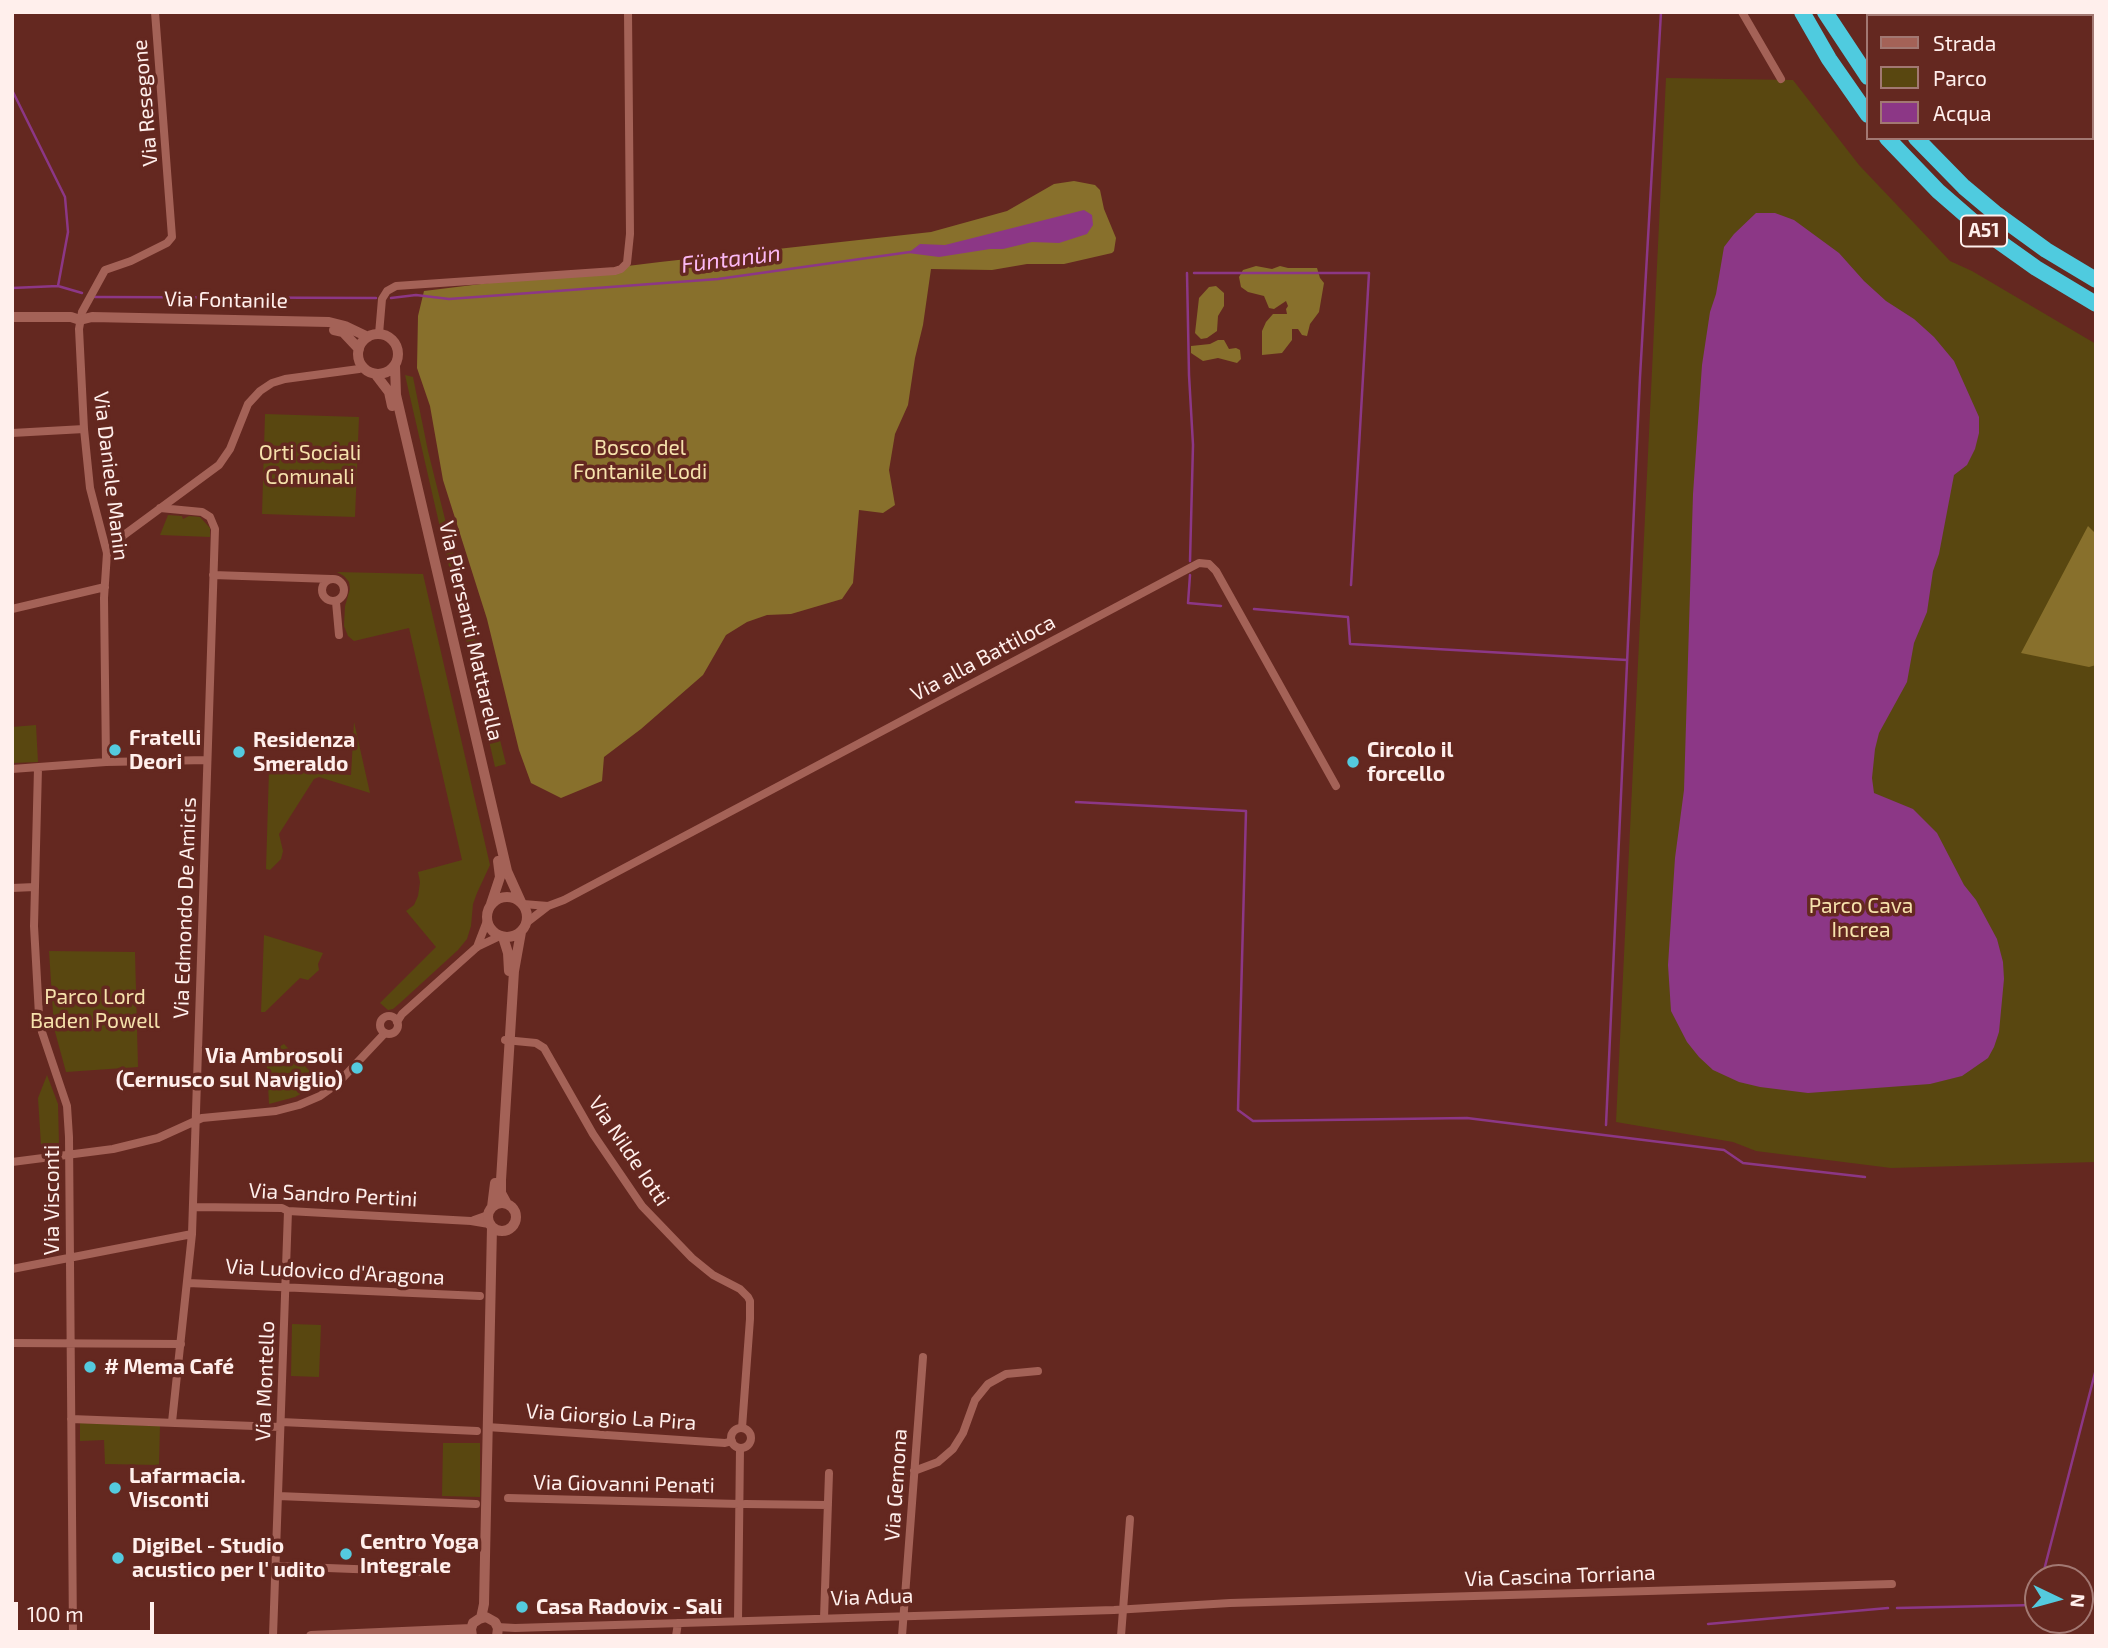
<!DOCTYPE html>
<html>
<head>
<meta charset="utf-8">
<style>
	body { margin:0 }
	#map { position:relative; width:2108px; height:1648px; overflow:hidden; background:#642820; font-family:"Exo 2",sans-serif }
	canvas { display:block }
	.frame { position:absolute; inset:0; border:14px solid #ffefec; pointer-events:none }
	.legend { position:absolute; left:1866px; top:14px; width:228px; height:126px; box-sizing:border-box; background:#642820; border:2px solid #a27872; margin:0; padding:9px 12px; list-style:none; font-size:21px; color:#ffefec }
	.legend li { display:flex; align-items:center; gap:14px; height:35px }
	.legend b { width:35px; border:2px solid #a27872 }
	.north { position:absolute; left:2024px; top:1564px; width:70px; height:70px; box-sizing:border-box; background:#642820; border:2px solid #a27872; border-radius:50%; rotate:95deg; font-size:19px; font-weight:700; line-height:28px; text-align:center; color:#ffefec }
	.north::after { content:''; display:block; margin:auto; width:24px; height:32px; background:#54cade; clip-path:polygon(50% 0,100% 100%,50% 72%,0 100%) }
	.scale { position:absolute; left:14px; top:1602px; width:140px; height:32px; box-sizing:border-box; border:4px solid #ffefec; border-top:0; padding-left:9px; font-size:21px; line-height:24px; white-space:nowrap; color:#ffefec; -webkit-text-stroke:5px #642820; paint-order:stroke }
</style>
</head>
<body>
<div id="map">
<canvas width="2108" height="1648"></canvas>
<div class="frame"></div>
<ul class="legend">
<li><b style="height:9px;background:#a46257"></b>Strada</li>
<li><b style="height:19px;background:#594710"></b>Parco</li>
<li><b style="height:19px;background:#8c3786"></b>Acqua</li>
</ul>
<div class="north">N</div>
<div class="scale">100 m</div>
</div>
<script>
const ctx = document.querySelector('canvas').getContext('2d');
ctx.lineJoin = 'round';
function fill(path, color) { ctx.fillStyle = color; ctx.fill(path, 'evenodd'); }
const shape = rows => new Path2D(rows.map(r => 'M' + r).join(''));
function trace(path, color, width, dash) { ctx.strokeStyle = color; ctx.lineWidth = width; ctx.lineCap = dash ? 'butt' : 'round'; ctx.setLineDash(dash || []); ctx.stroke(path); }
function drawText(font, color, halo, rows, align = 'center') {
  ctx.font = font + ' "Exo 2",sans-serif'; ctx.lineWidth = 7; ctx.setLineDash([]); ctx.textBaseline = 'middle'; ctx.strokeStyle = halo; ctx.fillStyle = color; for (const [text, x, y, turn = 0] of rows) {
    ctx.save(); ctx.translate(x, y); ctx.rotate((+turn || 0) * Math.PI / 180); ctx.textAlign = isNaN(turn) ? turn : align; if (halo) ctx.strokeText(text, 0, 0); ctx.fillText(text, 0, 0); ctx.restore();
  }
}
fill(shape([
	[1666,78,1793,80,1859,165,1950,261,1972,271,2096,344,2096,1162,1891,1168,1756,1151,1733,1142,1616,1122],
	[405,375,413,377,428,451,506,764,495,767],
	[265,414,359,417,355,517,262,514],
	[168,515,182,516,183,519,189,516,200,517,210,528,210,537,160,535],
	[337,572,423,574,490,865,477,893,473,904,471,926,467,939,458,950,400,1003,393,1009,388,1010,380,1003,436,947,406,911,414,905,418,896,420,882,418,872,462,860,409,628,354,641,348,636,344,626,345,606,350,589,349,582,344,576],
	[354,722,370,793,319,777,314,779,279,834,283,851,281,859,270,870,266,869,269,770,351,775],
	[36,725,38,762,12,763,12,727],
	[264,935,323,953,318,964,319,970,308,980,300,978,265,1012,261,1012],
	[49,951,135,952,138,1067,66,1072,54,1028],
	[284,1044,321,1083,295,1097,269,1104,266,1050,274,1050],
	[47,1075,58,1104,59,1144,41,1145,38,1098],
	[292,1324,321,1325,319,1377,291,1376],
	[80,1423,160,1426,159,1465,105,1464,104,1440,80,1441],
	[443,1443,480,1443,480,1497,442,1496]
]), '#594710');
fill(shape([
	[1074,181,1095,185,1100,190,1104,209,1116,238,1114,251,1112,253,1064,264,1027,264,992,270,931,269,923,325,915,358,908,405,895,434,889,470,895,505,883,513,859,510,853,583,842,599,791,614,767,615,747,622,726,635,703,675,641,729,604,757,602,781,561,798,531,783,519,750,487,619,443,480,430,406,417,368,418,316,424,291,660,262,931,232,1007,211,1054,184],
	[1256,266,1272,269,1280,266,1288,268,1317,268,1320,278,1324,283,1319,312,1310,324,1307,336,1302,335,1298,329,1292,329,1292,340,1282,353,1262,355,1262,331,1266,322,1273,314,1287,314,1286,309,1288,306,1286,301,1274,309,1269,308,1264,296,1248,292,1241,287,1239,277,1243,270],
	[1216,286,1224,293,1224,306,1218,316,1217,331,1207,338,1201,339,1195,333,1199,298,1209,287],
	[1218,340,1224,340,1229,349,1236,348,1240,350,1241,359,1237,363,1218,358,1203,361,1191,353,1191,346,1210,344],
	[2088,526,2096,534,2096,665,2089,667,2021,653]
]), '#88702c');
fill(shape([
	[1084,210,1092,215,1093,225,1087,234,1059,243,1032,242,1003,249,990,249,939,257,908,253,920,244,945,245],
	[1756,213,1775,213,1794,220,1839,253,1864,281,1886,301,1914,319,1934,337,1954,361,1979,417,1979,433,1975,449,1967,465,1954,475,1939,554,1933,571,1927,612,1914,643,1907,682,1879,733,1875,749,1872,778,1874,793,1913,809,1937,833,1964,885,1976,900,1997,939,2003,962,2004,979,1999,1032,1994,1047,1988,1058,1962,1076,1930,1084,1808,1093,1760,1087,1739,1082,1713,1070,1699,1057,1687,1042,1671,1011,1668,965,1675,858,1684,790,1693,494,1702,365,1710,312,1716,294,1724,247,1734,234]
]), '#8c3786');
trace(shape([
	[12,90,65,197,68,232,58,286],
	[1187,273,1189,375,1193,445,1190,561],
	[1194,273,1369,273,1351,585],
	[12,288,58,286,82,293],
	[95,297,376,298],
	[391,298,416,295,449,299,718,279,910,252],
	[1190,575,1188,603,1221,606],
	[1254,609,1348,617,1350,644,1627,660],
	[1076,802,1246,811,1238,1110,1253,1121,1467,1118,1724,1150,1743,1163,1865,1177],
	[1606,1125,1640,377,1661,12],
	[2042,1578,2096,1369],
	[1897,1608,2035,1605,2038,1592],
	[1708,1624,1888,1608]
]), '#8c3786', 2.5);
trace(shape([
	[1742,12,1781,79],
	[379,334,382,299,387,291,396,286,615,271,621,269,627,263,630,234,628,12],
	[12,433,84,429],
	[160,508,202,512,210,517,215,529,192,1234,172,1422],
	[107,553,124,535,219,465,230,449,248,404,260,391,272,383,285,379,359,369,361,366],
	[213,575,331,579],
	'322 590a11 11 0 1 1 22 0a11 11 0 1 1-22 0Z',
	[336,602,339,635],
	[12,609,105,587],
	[106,762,104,598,107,553,90,488,84,429,79,329,82,312,105,270,131,261,167,243,172,237,155,12],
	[38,768,34,926,39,1015,42,1032,67,1106,69,1137,73,1636],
	[12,769,106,762,207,760],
	[12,888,35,887],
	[523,904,548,906],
	[526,923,548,906,564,900,1199,563,1209,564,1216,571,1336,786],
	[477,947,487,921],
	'380 1025a9 9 0 1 1 18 0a9 9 0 1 1-18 0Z',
	[397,1022,402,1014,477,947,500,936],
	[505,1040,536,1043,544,1048,593,1134,642,1206,692,1258,713,1275,740,1289,748,1297,750,1301,750,1319,742,1428],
	[12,1162,113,1149,158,1138,202,1118,276,1111,299,1105,320,1096,337,1084,385,1033],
	[193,1207,282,1208,288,1211,471,1221,489,1224],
	[474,1220,488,1215],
	[12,1269,192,1234],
	[188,1283,480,1296],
	[12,1343,181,1344],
	[71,1419,280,1427],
	[281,1422,477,1431],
	[487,1427,725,1443,732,1441],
	'731 1438a10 10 0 1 1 20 0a10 10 0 1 1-20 0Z',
	[914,1471,938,1462,953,1449,963,1433,975,1400,988,1384,1006,1374,1038,1371],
	[278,1496,476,1504],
	[508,1498,739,1504],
	[745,1504,828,1505],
	[275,1566,432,1572],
	[824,1618,829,1473],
	[738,1621,740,1448],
	[497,1627,515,1628,1114,1610,1230,1603,1892,1584],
	[273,1636,288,1211],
	[676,1636,678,1623],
	[902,1636,923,1357],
	[1121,1636,1130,1519]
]), '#a46257', 8);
trace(shape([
	[12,317,71,317,80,320,92,317,329,322,345,326,368,337],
	[334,330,343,332,359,349],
	'358 354a20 20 0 1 1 40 0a20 20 0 1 1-40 0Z',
	[395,366,396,395,507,871,521,902],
	[376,375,389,392,392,406],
	'487 917a20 20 0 1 1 40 0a20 20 0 1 1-40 0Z',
	[491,904,500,877,498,861],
	[503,937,508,953,509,971],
	'488 1217a14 14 0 1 1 28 0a14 14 0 1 1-28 0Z',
	[507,1204,501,1193,501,1180,514,971,521,932],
	[492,1207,495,1183],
	[481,1618,484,1604,492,1227],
	[311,1636,471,1629],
	[472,1636,471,1629,473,1623,479,1619,486,1617,495,1622,498,1628,497,1636]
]), '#a46257', 10);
trace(shape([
	[1802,12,1829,59,1868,115],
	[1825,12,1868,77],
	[1887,138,1938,191,1984,231,2036,268,2096,304],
	[1916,138,1964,187,1995,213,2046,250,2096,280]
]), '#4fcbdf', 16);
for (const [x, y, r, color] of [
	[115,750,7,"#54cade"],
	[239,752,7,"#54cade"],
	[1353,762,7,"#54cade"],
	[357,1068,7,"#54cade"],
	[90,1367,7,"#54cade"],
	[115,1488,7,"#54cade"],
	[346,1554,7,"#54cade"],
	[118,1558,7,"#54cade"],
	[522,1607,7,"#54cade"]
]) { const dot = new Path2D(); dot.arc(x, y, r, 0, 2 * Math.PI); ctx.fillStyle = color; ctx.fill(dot); trace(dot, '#642820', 2.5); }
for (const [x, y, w] of [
	[1984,231,46]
]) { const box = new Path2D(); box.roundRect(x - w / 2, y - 15.5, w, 31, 5); ctx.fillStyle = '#642820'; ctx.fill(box); trace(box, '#ffefec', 2); }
drawText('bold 19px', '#ffefec', null, [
	["A51",1984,231]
]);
drawText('21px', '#ffefec', '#642820', [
	["Via Resegone",145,103,-95],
	["Via Fontanile",226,300,1],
	["Via Daniele Manin",111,476,83],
	["Via Piersanti Mattarella",471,631,77],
	["Via alla Battiloca",983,658,-28],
	["Via Edmondo De Amicis",185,908,-88],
	["Via Nilde Iotti",629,1151,56],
	["Via Sandro Pertini",333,1195,3],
	["Via Visconti",52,1200,-90],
	["Via Ludovico d'Aragona",335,1272,3],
	["Via Montello",265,1381,-88],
	["Via Giorgio La Pira",611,1417,4],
	["Via Giovanni Penati",624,1484,1],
	["Via Gemona",896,1485,-86],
	["Via Cascina Torriana",1560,1576,-2],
	["Via Adua",872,1597,-2]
]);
drawText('21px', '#f6e2ac', '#642820', [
	["Bosco del",640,448],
	["Fontanile Lodi",640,472],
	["Orti Sociali",310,453],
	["Comunali",310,477],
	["Parco Cava",1861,906],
	["Increa",1861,930],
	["Parco Lord",95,997],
	["Baden Powell",95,1021]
]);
drawText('bold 21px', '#ffefec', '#642820', [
	["Fratelli",129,738],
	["Deori",129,762],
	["Residenza",253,740],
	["Smeraldo",253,764],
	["Circolo il",1367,750],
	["forcello",1367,774],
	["Via Ambrosoli",343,1056,"right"],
	["(Cernusco sul Naviglio)",343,1080,"right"],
	["# Mema Café",104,1367],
	["Lafarmacia.",129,1476],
	["Visconti",129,1500],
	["Centro Yoga",360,1542],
	["Integrale",360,1566],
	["DigiBel - Studio",132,1546],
	["acustico per l' udito",132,1570],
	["Casa Radovix - Sali",536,1607]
], 'left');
drawText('italic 23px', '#fbb8f4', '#642820', [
	["Füntanün",731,259,-7]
]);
</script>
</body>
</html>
